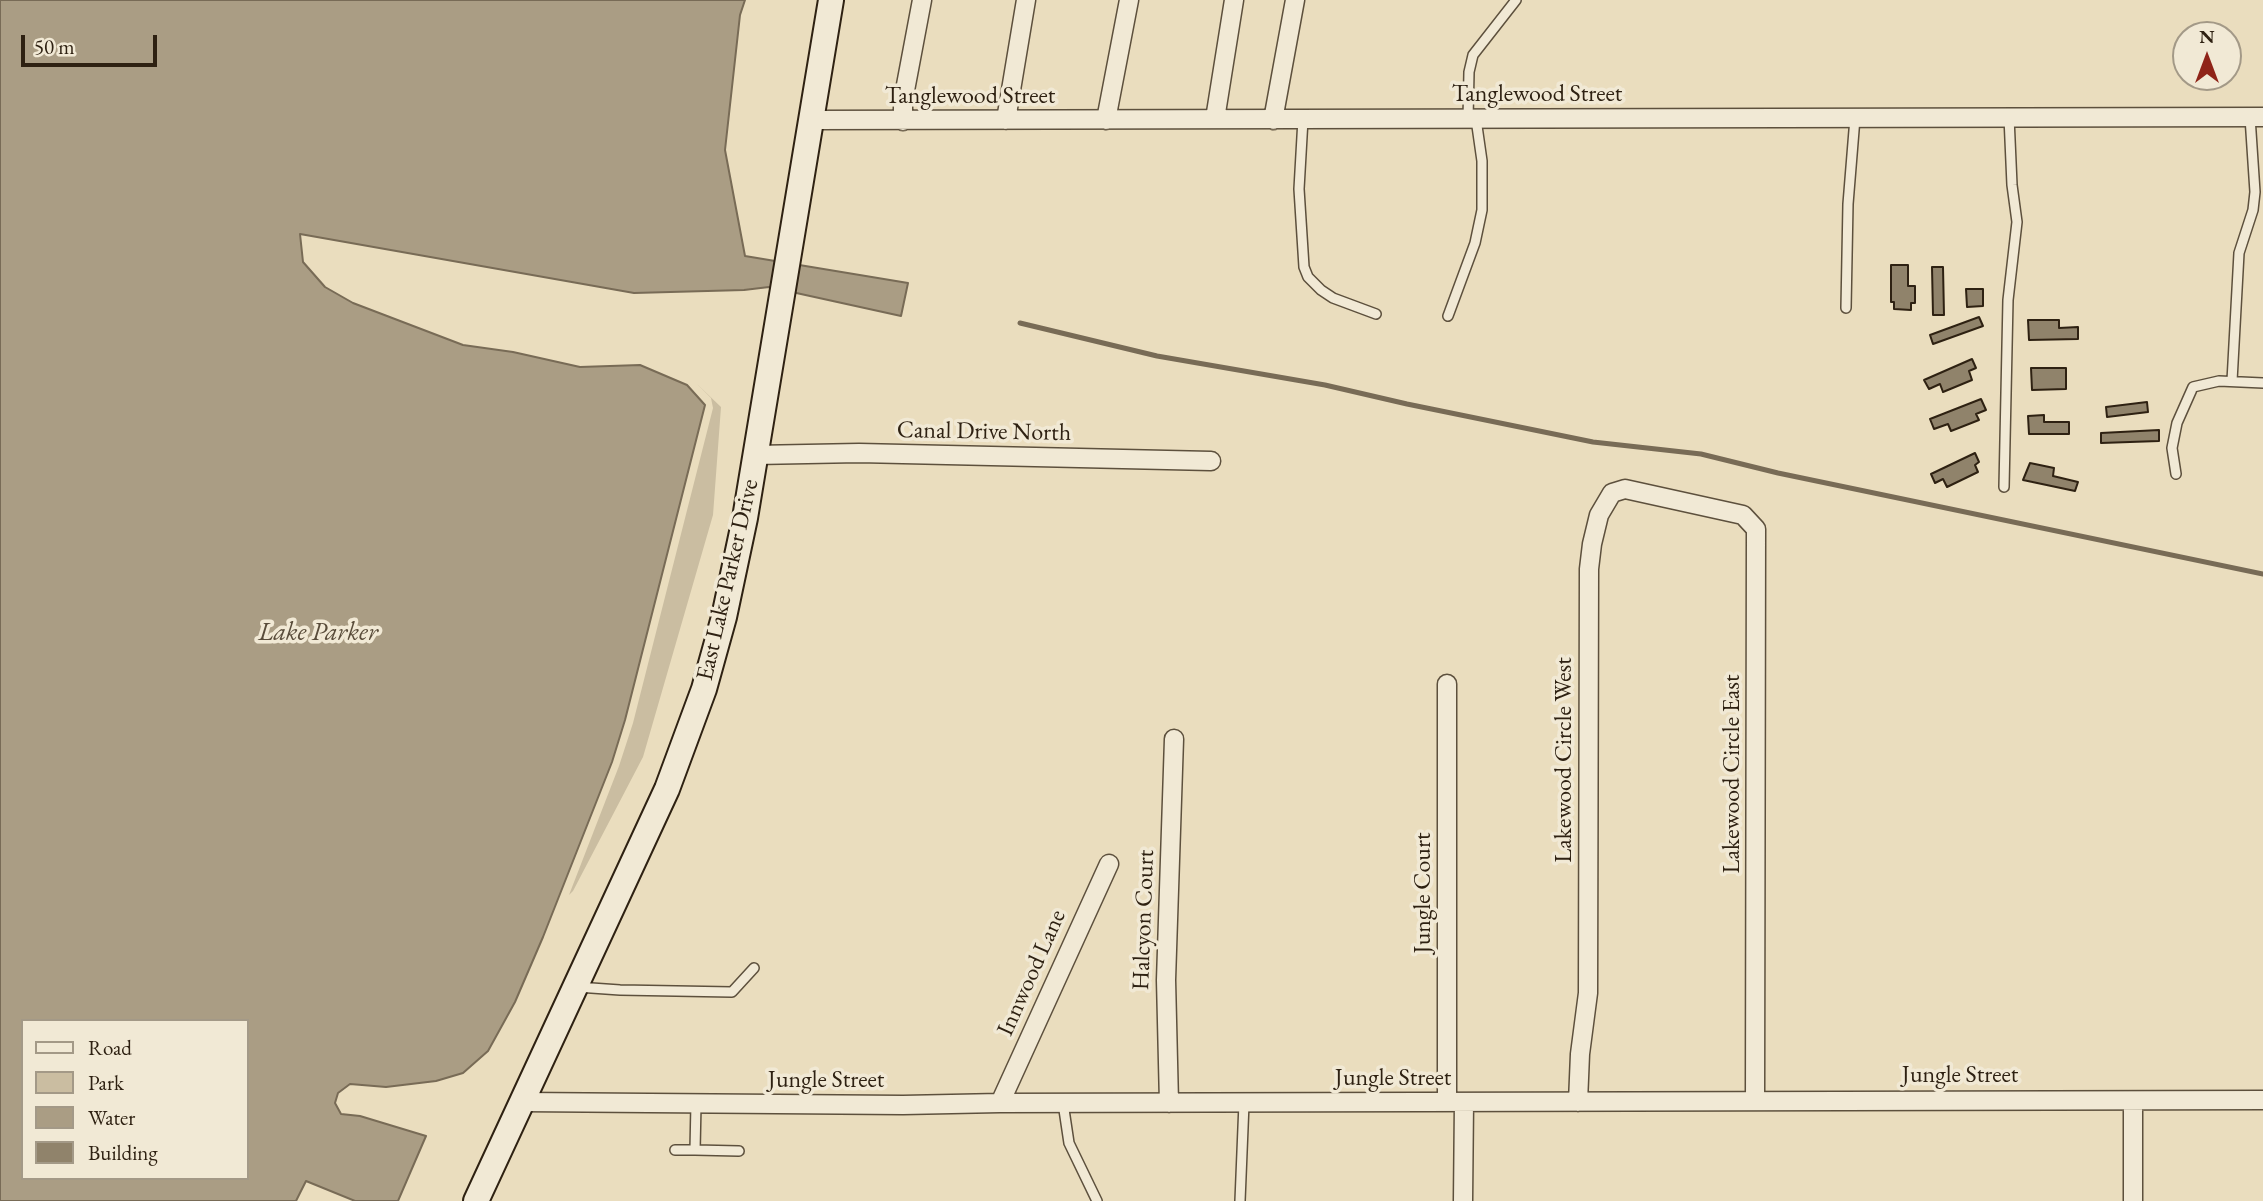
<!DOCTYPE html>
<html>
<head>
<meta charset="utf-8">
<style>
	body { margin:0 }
	#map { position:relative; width:2263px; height:1201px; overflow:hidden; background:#eaddbe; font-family:"EB Garamond",serif }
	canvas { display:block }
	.legend { position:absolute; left:21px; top:1019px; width:228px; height:161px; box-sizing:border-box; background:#f1e9d5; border:2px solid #a39987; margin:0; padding:9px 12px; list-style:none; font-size:21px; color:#2e2112 }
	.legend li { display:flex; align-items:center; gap:14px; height:35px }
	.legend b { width:35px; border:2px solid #a39987 }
	.north { position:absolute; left:2172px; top:21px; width:70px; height:70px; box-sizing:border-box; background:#f1e9d5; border:2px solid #a39987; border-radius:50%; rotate:0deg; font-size:19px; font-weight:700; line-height:28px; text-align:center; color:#2e2112 }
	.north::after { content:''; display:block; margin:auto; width:24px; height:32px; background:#8f2418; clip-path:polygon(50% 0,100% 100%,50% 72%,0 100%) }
	.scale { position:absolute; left:21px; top:35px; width:136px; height:32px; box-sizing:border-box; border:4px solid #2e2112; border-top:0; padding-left:9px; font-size:21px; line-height:24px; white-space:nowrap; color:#2e2112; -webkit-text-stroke:5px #f1e9d5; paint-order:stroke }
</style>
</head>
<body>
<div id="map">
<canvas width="2263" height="1201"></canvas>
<ul class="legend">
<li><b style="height:9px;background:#f1e9d5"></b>Road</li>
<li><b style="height:19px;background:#cabda1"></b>Park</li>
<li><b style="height:19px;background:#aa9d84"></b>Water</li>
<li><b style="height:19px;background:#90836b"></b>Building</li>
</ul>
<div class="north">N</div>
<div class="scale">50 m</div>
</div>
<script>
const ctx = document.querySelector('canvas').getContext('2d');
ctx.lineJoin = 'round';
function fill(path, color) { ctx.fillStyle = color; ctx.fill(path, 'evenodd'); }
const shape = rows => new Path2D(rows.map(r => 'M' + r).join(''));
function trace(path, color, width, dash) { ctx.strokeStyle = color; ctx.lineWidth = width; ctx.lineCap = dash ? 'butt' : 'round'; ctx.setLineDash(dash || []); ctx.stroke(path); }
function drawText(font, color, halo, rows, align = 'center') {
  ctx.font = font + ' "EB Garamond",serif'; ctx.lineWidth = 7; ctx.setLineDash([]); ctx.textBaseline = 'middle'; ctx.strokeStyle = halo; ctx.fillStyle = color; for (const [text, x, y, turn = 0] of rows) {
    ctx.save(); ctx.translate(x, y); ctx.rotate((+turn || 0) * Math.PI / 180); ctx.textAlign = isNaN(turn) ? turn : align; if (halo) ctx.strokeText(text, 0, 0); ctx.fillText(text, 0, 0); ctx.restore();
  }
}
fill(shape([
	[697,384,721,407,713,515,643,757,573,891,569,895,619,766,633,723,713,408,711,398]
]), '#cabda1');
const water = shape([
	[0,0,745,0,740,15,725,150,745,256,908,283,901,316,769,287,744,290,634,293,300,234,303,262,325,287,353,303,463,345,513,352,580,367,640,365,687,385,705,405,625,720,612,762,543,937,515,1002,488,1051,463,1073,436,1081,386,1087,350,1084,338,1093,335,1103,341,1114,360,1116,426,1136,398,1201,355,1201,306,1181,296,1201,0,1201,0,0],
	[23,1021,247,1021,247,1178,23,1178,23,1021]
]);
fill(water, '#aa9d84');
trace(water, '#786b56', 2);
trace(shape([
	[1020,323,1157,356,1325,385,1407,404,1593,442,1701,454,1778,473,2263,574]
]), '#786b56', 5);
const building = shape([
	[1891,265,1908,265,1908,286,1915,286,1915,303,1911,303,1911,310,1894,309,1894,302,1891,302,1891,265],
	[1932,267,1943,267,1944,315,1933,315,1932,267],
	[1966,289,1983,289,1983,306,1967,307,1966,289],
	[1979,317,1983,326,1933,344,1930,335,1979,317],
	[2028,320,2059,320,2059,328,2078,327,2078,339,2029,340,2028,320],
	[1972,359,1976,368,1969,371,1972,380,1943,392,1940,384,1929,389,1924,380,1972,359],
	[2031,368,2066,368,2066,389,2032,390,2031,368],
	[1981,399,1986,410,1976,414,1979,420,1951,431,1948,424,1934,429,1930,419,1981,399],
	[2147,402,2148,412,2107,417,2106,407,2147,402],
	[2044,415,2044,422,2069,422,2069,434,2029,434,2028,416,2044,415],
	[2159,430,2159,441,2101,443,2101,433,2159,430],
	[1975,453,1979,462,1975,465,1978,472,1947,487,1943,479,1935,483,1931,474,1975,453],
	[2030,463,2054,468,2053,476,2078,482,2075,491,2023,480,2030,463]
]);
fill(building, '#90836b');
trace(building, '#2e2112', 2);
const lane = shape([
	[1303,119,1299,189,1304,267,1308,277,1321,290,1333,298,1376,314],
	[1468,119,1469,72,1473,55,1516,0],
	[1846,308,1848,204,1855,118],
	[1448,316,1475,243,1482,210,1482,161,1476,119],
	[2232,381,2239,253,2253,210,2255,192,2250,117],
	[2176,474,2172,448,2177,423,2193,387,2219,381,2263,383],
	[2004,487,2008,300,2017,222,2012,185,2009,117],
	[577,987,620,990,732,992,754,968],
	[1063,1103,1069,1143,1097,1201],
	[696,1104,695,1150,739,1151],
	[675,1150,695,1150],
	[1240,1201,1244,1103]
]);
const street = shape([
	[1215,119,1234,0],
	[812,120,2263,117],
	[1006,120,1026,0],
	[1106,120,1129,0],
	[1273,120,1295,0],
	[903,121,903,101,922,0],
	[755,455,859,453,1211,461],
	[1447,684,1447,1102],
	[522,1102,903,1105,1000,1103,2263,1100],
	[1578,1102,1580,1054,1588,993,1589,569,1592,544,1599,515,1612,493,1625,489,1743,515,1756,529,1755,1101],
	[1000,1103,1109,864],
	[1169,1103,1166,980,1174,739],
	[1463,1201,1464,1102],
	[2133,1201,2133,1101]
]);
const secondary = shape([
	[476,1201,667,789,704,689,724,617,745,518,831,0]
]);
trace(lane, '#5d503d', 12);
trace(street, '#5d503d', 21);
trace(secondary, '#2e2112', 28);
trace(lane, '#f1e9d5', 9);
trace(street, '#f1e9d5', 18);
trace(secondary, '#f1e9d5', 24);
drawText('24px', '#2e2112', '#f1e9d5', [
	["Tanglewood Street",1537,94],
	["Tanglewood Street",970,96],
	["Canal Drive North",984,432,1],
	["East Lake Parker Drive",728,580,-77],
	["Lakewood Circle West",1564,760,-90],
	["Lakewood Circle East",1732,774,-90],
	["Jungle Court",1423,893,-90],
	["Halcyon Court",1144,920,-88],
	["Innwood Lane",1032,973,-66],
	["Jungle Street",1960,1075],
	["Jungle Street",1393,1078],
	["Jungle Street",826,1080]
]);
drawText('italic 26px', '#594c3a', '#f1e9d5', [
	["Lake Parker",318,633]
]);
</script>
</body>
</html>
